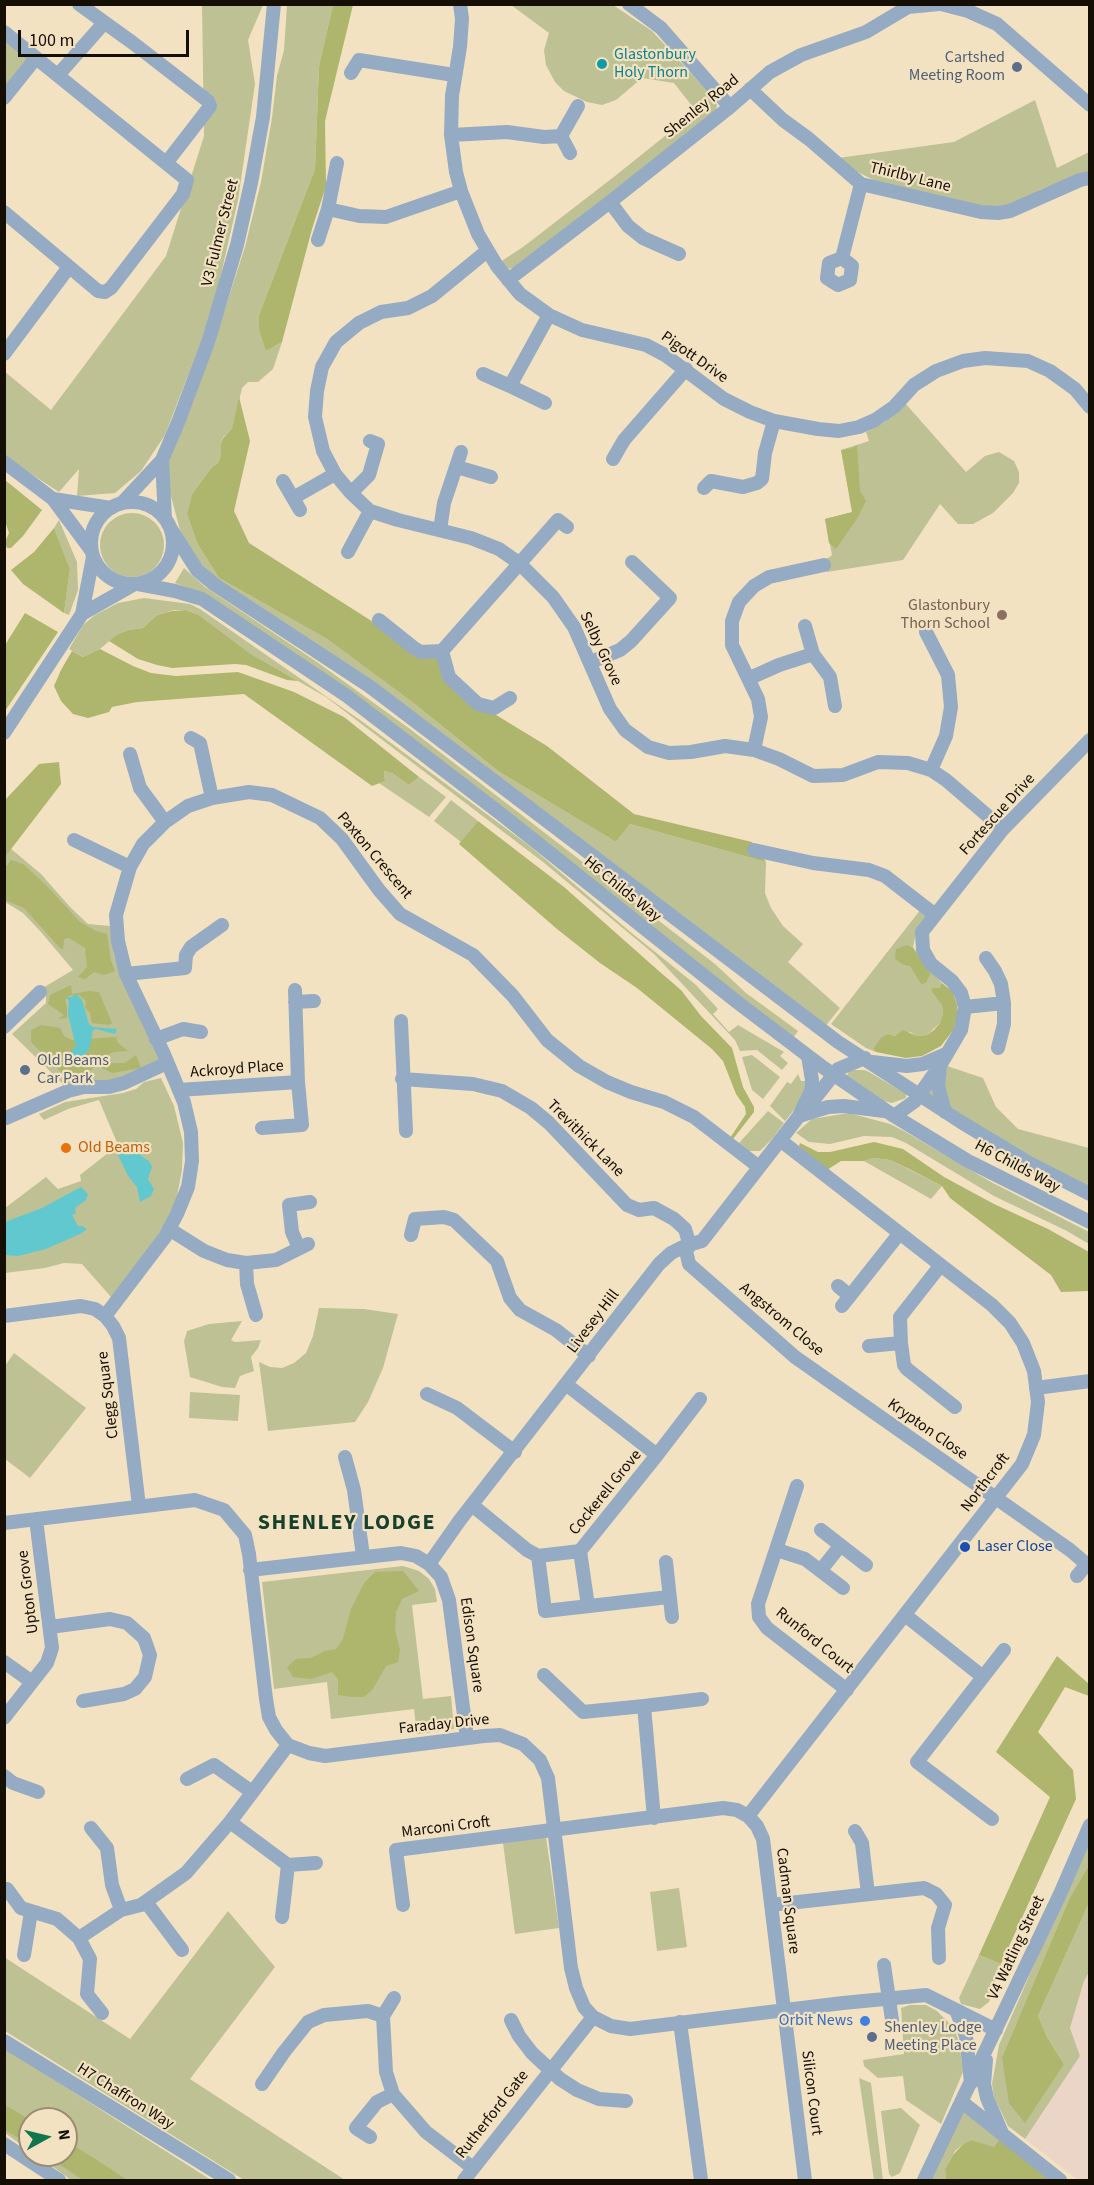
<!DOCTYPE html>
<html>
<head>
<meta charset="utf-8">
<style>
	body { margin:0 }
	#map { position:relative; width:1094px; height:2185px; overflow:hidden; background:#f3e2c1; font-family:"Source Sans 3",sans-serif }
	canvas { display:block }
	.frame { position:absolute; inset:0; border:6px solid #140e04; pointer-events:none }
	.north { position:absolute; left:18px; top:2107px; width:60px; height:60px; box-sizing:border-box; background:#f3e2c1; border:2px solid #9a8d75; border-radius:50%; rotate:82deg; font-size:16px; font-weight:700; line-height:24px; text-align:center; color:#140e04 }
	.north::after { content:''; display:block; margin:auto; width:21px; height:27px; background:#11754d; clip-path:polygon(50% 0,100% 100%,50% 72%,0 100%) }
	.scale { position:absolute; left:18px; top:30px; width:171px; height:27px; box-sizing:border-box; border:3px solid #140e04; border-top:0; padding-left:8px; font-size:18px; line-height:21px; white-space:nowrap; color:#140e04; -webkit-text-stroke:4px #f3e2c1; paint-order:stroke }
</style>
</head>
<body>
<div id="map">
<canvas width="1094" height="2185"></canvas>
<div class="frame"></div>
<div class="north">N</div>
<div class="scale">100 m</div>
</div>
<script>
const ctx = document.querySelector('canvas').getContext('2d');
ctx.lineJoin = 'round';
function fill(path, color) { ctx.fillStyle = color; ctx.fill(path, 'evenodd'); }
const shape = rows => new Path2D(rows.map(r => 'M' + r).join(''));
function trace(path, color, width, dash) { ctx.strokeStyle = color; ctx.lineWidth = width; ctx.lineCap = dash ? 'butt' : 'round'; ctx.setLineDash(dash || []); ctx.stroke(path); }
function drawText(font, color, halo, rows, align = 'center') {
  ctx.font = font + ' "Source Sans 3",sans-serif'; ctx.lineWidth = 4.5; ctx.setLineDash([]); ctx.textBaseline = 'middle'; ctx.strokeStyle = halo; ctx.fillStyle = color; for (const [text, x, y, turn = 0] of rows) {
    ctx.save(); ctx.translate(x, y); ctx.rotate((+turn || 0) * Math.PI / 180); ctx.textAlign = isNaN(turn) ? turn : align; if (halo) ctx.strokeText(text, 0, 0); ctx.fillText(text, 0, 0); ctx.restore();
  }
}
fill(shape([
	[1089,1972,1089,2180,1078,2180,1025,2139,1080,2056,1070,2028,1084,1981]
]), '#ead5c7');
fill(shape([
	[202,5,263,5,248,40,255,84,238,200,219,283,200,344,165,435,141,471,115,493,77,496,79,469,59,492,5,457,4,371,51,410,166,256,204,136],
	[287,5,333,5,319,66,315,169,259,315,266,351,282,342,273,369,258,382,248,382,242,388,232,430,223,437,221,444,221,455,218,463,212,467,192,494,187,514,197,543,219,578,327,639,416,705,498,771,616,842,630,824,766,862,765,893,771,908,783,926,803,944,788,962,840,1008,824,1028,218,580,194,557,180,530,169,489,168,462,211,352,245,247,261,182,272,118,277,76,284,50],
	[511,5,613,5,652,31,710,94,717,105,716,111,700,124,514,268,506,269,500,262,523,247,615,176,696,111,674,83,642,78,616,100,602,105,587,102,564,91,555,82,546,65,544,50,549,33],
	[5,35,32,58,5,93],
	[1035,100,1057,168,1089,152,1089,173,1039,190,1040,198,998,210,886,186,831,159,954,142],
	[905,403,966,472,985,456,999,452,1014,461,1019,472,1019,483,1013,493,993,513,973,524,958,524,940,504,903,560,827,572,825,560,832,555,825,519,853,512,841,450,869,441,866,432,885,422],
	'100 545a32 32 0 1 1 64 0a32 32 0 1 1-64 0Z',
	[59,520,77,562,78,590,69,615,64,613,70,569,54,528],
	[184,568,205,587,317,662,410,729,715,964,746,993,798,1031,791,1041,199,592,175,583],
	[144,598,190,604,200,609,360,720,531,847,628,930,696,985,718,1009,713,1014,729,1032,738,1025,784,1052,780,1056,788,1063,782,1070,757,1050,740,1051,735,1040,654,954,543,862,326,697,251,654,199,615,186,610,174,610,157,615,143,628,128,630,116,635,100,649,83,657,69,649,83,625,95,615,118,603],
	[384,771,392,773,409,785,419,777,446,797,429,817,379,783,385,781],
	[451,800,478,821,461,842,434,821],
	[10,848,41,874,70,907,88,924,110,926,114,956,159,1060,130,1077,66,1087,12,1034,46,1003,46,994,41,989,73,970,41,932,23,913,5,902,5,857],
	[921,909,927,915,917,928,913,947,925,965,942,983,939,988,933,988,942,1005,943,1013,940,1023,927,1035,917,1036,910,1032,895,1036,888,1034,873,1049,876,1052,866,1048,831,1024],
	[752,1055,780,1077,763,1099,752,1090,742,1057],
	[941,1064,983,1078,996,1107,1018,1129,1089,1148,1089,1194,919,1096],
	[853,1070,864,1070,869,1072,906,1094,906,1098,892,1103,883,1101,846,1077,849,1071],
	[798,1074,801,1081,805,1081,803,1099,785,1121,770,1106,787,1082,791,1084],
	[161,1078,174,1106,183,1143,182,1170,176,1201,164,1225,147,1254,111,1297,82,1264,64,1263,45,1268,5,1273,5,1208,46,1177,58,1189,81,1181,80,1175,118,1145,99,1100,68,1109,44,1120,39,1114,65,1102,123,1093,136,1089,144,1082],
	[768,1111,784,1123,772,1139,760,1151,749,1151,739,1143],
	[849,1113,890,1124,904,1131,991,1182,1089,1232,1089,1244,1067,1231,994,1196,906,1143,892,1137,864,1136,830,1144,809,1142,796,1133,812,1119],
	[873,1158,890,1160,942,1186,931,1199,864,1161],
	[319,1308,364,1309,398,1314,383,1368,368,1402,355,1422,268,1431,259,1362,270,1367,282,1368,294,1363,306,1353,313,1336],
	[242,1321,231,1340,235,1342,261,1340,258,1348,251,1357,254,1371,240,1376,235,1388,222,1387,190,1377,184,1341,187,1331,209,1324],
	[14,1353,86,1408,30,1478,5,1459,5,1366],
	[190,1392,240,1395,238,1421,189,1418],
	[403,1566,419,1571,429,1579,435,1589,437,1602,412,1605,423,1699,451,1696,454,1729,417,1734,414,1709,331,1719,327,1682,274,1689,262,1582],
	[1089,1829,1089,1865,1070,1897,1002,2057,1064,2064,1047,2037,1038,2016,1089,1903,1089,1972,1084,1981,1070,2028,1080,2056,1025,2139,1008,2126,994,2097,992,2084,999,2045,1037,1958],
	[546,1837,559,1928,515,1934,503,1843],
	[679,1888,687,1947,657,1951,650,1892],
	[228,1911,275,1967,190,2079,345,2180,244,2180,5,2031,4,1957,130,2039],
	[979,1955,1001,1964,989,2002,980,2009,961,2004,959,1998],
	[910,2005,926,2005,937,2011,953,2027,959,2041,963,2072,941,2124,906,2100,903,2076,878,2078,864,2066,863,2060,904,2054,901,2008],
	[4,2048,211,2180,71,2180,37,2155,66,2155,66,2119,30,2119,30,2151,5,2133],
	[859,2078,871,2083,883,2180,874,2180],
	[962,2102,1003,2135,994,2148,971,2140,963,2144,955,2151,945,2169,946,2180,924,2180],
	[901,2108,920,2125,900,2173,892,2177,889,2174,881,2111]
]), '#bdc194');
fill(shape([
	[333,5,353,5,325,121,326,186,312,229,282,342,266,351,259,329,259,315,315,169,319,66],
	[239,397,250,441,234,511,249,543,414,648,442,651,449,677,478,704,547,746,634,814,752,842,766,862,630,824,616,842,498,771,416,705,327,639,219,578,197,543,187,514,192,494,212,467,218,463,221,455,221,444,223,438,232,429],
	[857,445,860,491,866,501,858,517,836,549,829,543,825,519,852,512,841,450,853,448],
	[5,480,42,510,23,536,11,548,7,548,5,542,9,533,5,521],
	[54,528,70,569,64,613,23,584,11,570,34,552],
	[186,610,199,615,251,654,298,681,287,680,246,665,235,664,172,668,157,665,138,659,109,641,116,635,128,630,143,628,157,615,172,611],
	[25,613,58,632,5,711,5,645],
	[100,649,133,666,151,673,176,676,238,672,294,692,344,717,419,777,409,785,392,773,384,771,385,781,372,786,244,694,137,702,112,707,109,712,88,718,73,714,61,701,54,686,61,670,72,651,83,657],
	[59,762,61,784,5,857,5,800,39,764],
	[478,821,564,887,660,972,681,990,701,1016,732,1048,743,1087,754,1107,754,1112,733,1139,730,1138,746,1114,745,1107,736,1094,723,1061,712,1049,637,988,600,963,557,929,459,844],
	[11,860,23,864,46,885,80,922,96,931,107,934,111,961,115,971,104,975,94,972,85,979,78,977,87,967,85,948,69,938,64,939,63,949,60,948,24,908,5,900,5,868],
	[907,945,913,948,930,974,926,983,921,984,910,966,904,965,895,959,896,949],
	[942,983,953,992,957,1005,958,1015,954,1029,941,1046,922,1056,906,1058,876,1052,873,1049,882,1037,888,1034,895,1036,903,1030,917,1036,927,1035,934,1030,940,1023,943,1013,942,1005,931,990,933,988,939,988],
	[71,985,72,994,89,991,99,992,112,1023,109,1025,92,1023,90,1013,85,1008,86,1001,79,995,69,996,65,1000,67,1007,67,1018,58,1019,64,1015,48,1004,50,995],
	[41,1025,60,1028,64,1036,72,1040,116,1037,118,1043,128,1051,114,1052,103,1057,111,1063,125,1063,136,1055,141,1068,112,1073,96,1065,87,1074,74,1078,62,1073,31,1042,31,1030],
	[874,1142,903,1149,944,1177,994,1204,1048,1229,1089,1252,1089,1291,1061,1292,1051,1275,950,1198,942,1186,911,1170,890,1160,873,1158,864,1161,841,1161,827,1170,799,1146,800,1143,818,1152,830,1152],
	[403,1571,419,1591,402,1599,396,1612,395,1630,400,1650,398,1662,386,1666,373,1689,364,1697,352,1697,338,1695,338,1679,332,1672,311,1679,293,1677,287,1667,296,1659,311,1658,325,1651,336,1649,343,1639,351,1609,364,1583,375,1572],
	[1057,1656,1089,1684,1089,1696,1065,1687,1038,1732,1073,1770,1076,1799,1001,1964,979,1955,1050,1797,996,1752],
	[1089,1865,1089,1903,1038,2016,1047,2037,1064,2064,1025,2123,1009,2103,1002,2057,1070,1897],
	[5,2105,30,2120,30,2145,5,2130],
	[1003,2135,1060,2180,946,2180,945,2169,953,2155,963,2144,971,2140,994,2147],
	[66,2141,97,2160,127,2180,83,2180,45,2155,66,2155]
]), '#aeb56c');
fill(shape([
	[76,994,82,1000,89,1024,93,1027,117,1029,115,1034,96,1029,93,1030,90,1047,84,1057,70,1063,65,1060,76,1046,68,1015,69,1001,66,997,72,997],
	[135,1141,138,1141,141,1156,149,1161,152,1167,148,1179,154,1189,151,1196,140,1202,137,1187,128,1176,118,1155],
	[81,1187,88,1194,86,1200,75,1208,76,1213,72,1215,78,1226,82,1226,87,1229,80,1234,46,1249,18,1256,5,1255,5,1222,42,1208]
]), '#62c8cf');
trace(shape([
	[79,4,133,43,208,101,210,106,208,109,167,162],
	[460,4,462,19,460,47,452,96,451,135,456,172,461,191,478,234,497,266,520,294,549,315,582,330,646,345,665,355,724,399,750,412,774,421,818,429,839,431,859,427,875,420,894,407,914,385,936,371,963,361,985,358,1028,361,1050,371,1075,389,1090,407],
	[629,4,661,28,730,107],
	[941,4,968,11,997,24,1090,105],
	[4,32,187,180,183,194,111,288,105,292,98,291,4,212],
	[351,73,359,60,454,75],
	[58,75,104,23],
	[750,89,783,120,809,139,861,184,981,212,998,213,1010,211,1080,180,1090,178],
	[4,98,36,58],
	[451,135,507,132,544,137,561,136,570,153],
	[561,136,578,106],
	[610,202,628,226,643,238,679,254],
	[328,209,359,216,386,217,461,191],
	[318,240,328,209,337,163],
	[487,251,432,296,408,308,381,312,359,323,336,342,322,367,317,391,315,417,323,451,335,474,351,493,370,511,398,520,471,538,499,549,519,563,553,597,574,627,610,709,625,730,648,747,669,753,691,752,725,746,754,750,779,759,813,776,843,775,878,762,908,763,931,770,946,780,1003,829],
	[842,258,829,263,827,278,838,285,850,280,852,266,842,258,861,184],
	[508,280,610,202,730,107,770,72,801,55,866,32,908,7,939,4],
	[4,354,69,267],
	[483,374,510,386],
	[545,403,510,386,549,315],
	[613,459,624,440,686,369],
	[162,460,165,519],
	[4,462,53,499,91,550],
	[457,467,491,477],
	[283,481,300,510],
	[704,488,711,481,743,487,757,483,762,479,765,453,774,421],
	[351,493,369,475,378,444,370,441],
	[293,498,335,474],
	[53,499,111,508],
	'91 543a41 41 0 1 1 82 0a41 41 0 1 1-82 0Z',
	[122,503,162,460,179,420,208,342,237,245,251,183,263,117,274,4],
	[171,529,197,570,215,585,369,686,838,1042,961,1122,1029,1163,1090,1194],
	[440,530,444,503,461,452],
	[348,552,370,511],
	[138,584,175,591,202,599,347,696,501,814,737,1002,824,1068,891,1114,968,1161,1090,1222],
	[82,614,133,585],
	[379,620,414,648,421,652,442,651],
	[926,632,948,675,951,707,946,736,931,770],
	[813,654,830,677,835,706],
	[591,662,620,650,631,641,670,598,632,562],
	[750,678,779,665,813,654,805,626],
	[510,698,494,708,478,704,449,677,442,651,558,520,567,527],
	[4,733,82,614,93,557],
	[191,738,200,743,212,798],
	[754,750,761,717,758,699,732,645,732,621,739,602,754,586,769,577,824,565],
	[130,754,140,788,165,822],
	[74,840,130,867],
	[754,850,813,863,869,870,885,876,934,914],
	[986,958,995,971,1001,984,1004,1003,1004,1024,998,1048],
	[126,974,185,968,186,955,191,947,222,925],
	[295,1002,314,1001],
	[965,1007,1004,1003],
	[401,1021,406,1131],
	[4,1027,40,992],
	[156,1039,183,1029,201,1032],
	[872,1062,907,1066,923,1064,946,1054],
	[940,1066,938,1086,945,1112],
	[402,1079,473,1084,502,1091,531,1108,549,1123,627,1205,639,1210,654,1208,674,1219,685,1229,690,1246],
	[179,1090,298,1082],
	[807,1103,816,1097,838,1069,865,1058],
	[799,1116,828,1107,844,1106,884,1111],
	[894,1116,915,1101,941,1064,961,1030,965,1007,961,993,952,981,931,964,923,950,922,932,1003,829,1090,740],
	[6,1118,68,1091,84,1087,109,1087,124,1083,167,1063],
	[262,1128,302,1125,298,1082,295,990],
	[169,1229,204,1251,227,1260,246,1263,276,1260,308,1244],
	[411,1235,415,1219,444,1217,454,1220,497,1261,510,1298,520,1310,556,1330,589,1356],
	[685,1246,689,1264,795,1357,1070,1550,1090,1567],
	[299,1248,292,1232,289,1205,310,1202],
	[246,1263,247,1284,256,1315],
	[940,1266,900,1317,901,1343,904,1365,907,1369,955,1407],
	[838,1286,850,1296],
	[842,1306,899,1234],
	[4,1316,81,1306,95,1309,105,1316,113,1326,119,1338,139,1506],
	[105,1316,165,1237,177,1214,188,1187,192,1161,191,1132,184,1102,163,1052,126,974,118,941,116,915,130,867,143,844,165,822,188,806,212,798,249,792,272,795,320,818,342,839,379,890,400,914,473,955,513,996,547,1040,579,1066,607,1082,631,1092,664,1102,694,1117,759,1167],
	[869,1346,901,1343],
	[1036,1388,1090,1381],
	[427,1394,457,1408,515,1452],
	[657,1455,700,1399],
	[345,1457,354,1490,363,1556],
	[797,1486,758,1604,759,1617,767,1628,847,1690],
	[472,1505,527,1550,538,1556,580,1551,657,1455,567,1385],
	[4,1523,195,1500,224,1510,245,1535,249,1554,266,1699,269,1717,276,1730,288,1745,309,1753,325,1756,484,1736,500,1735,523,1744,540,1760,548,1778,571,1968,576,1988,584,2007,593,2017,611,2026,630,2029,843,2003,926,1995,996,2030],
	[821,1530,866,1565],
	[777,1550,805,1559,843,1588],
	[580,1551,588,1606],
	[538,1556,545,1611,669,1597],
	[666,1562,672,1617],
	[429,1564,460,1520,659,1264,671,1253,685,1246,702,1241,799,1116,811,1091,812,1080,808,1056],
	[250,1570,401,1553,416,1556,429,1564,441,1577,449,1600,467,1738],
	[821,1570,840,1546],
	[1077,1576,1087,1564],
	[905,1615,983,1677,917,1762,992,1819],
	[50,1627,110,1619,127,1623,144,1638,150,1655,145,1677,135,1689,124,1694,83,1701],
	[4,1662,32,1682],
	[544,1675,583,1712,644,1706,654,1818],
	[983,1677,1004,1650],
	[644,1706,702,1699],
	[4,1718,47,1663,52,1648,36,1519],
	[4,1776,13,1783,38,1792],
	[187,1779,214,1765,252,1792],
	[748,1816,1022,1464,1034,1435,1038,1402,1034,1371,1023,1343,1010,1323,992,1305,780,1140],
	[230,1822,288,1865,282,1917],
	[91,1828,107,1848,112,1885,121,1910],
	[855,1831,862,1843,868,1894],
	[288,1865,316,1863],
	[7,1889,21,1908,57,1919,79,1938,121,1910,141,1905,186,1873,230,1822,288,1745],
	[146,1902,182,1950],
	[403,1905,396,1850,723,1808,737,1810,748,1816,757,1826,763,1839,805,2180],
	[771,1905,924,1888,936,1894,945,1905,938,1928,939,1958],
	[79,1938,90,1959,87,1994,102,2013],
	[24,1955,31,1912],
	[884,1965,892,2020],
	[956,2010,966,2036,971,2083],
	[383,2016,394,1998],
	[511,2020,519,2036,532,2053,560,2079,577,2090,599,2099,626,2101],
	[680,2022,701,2180],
	[4,2041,229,2180],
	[986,2060,984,2084,987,2098,1002,2133],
	[262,2084,284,2052,308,2022,324,2015,368,2011,383,2016,386,2072,393,2094,426,2132,473,2168],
	[962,2102,1060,2180],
	[370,2137,356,2128,377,2102,393,2094],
	[4,2144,59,2180],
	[464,2180,593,2017],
	[924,2180,1060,1894,1090,1825]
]), '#95abc3', 14);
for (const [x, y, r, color] of [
	[602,64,6,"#0f9aa8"],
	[1017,67,6,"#5c6f8a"],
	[1002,615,6,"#8d6e63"],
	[25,1070,6,"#5c6f8a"],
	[66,1148,6,"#e8710a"],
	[965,1547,6,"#1a4fb4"],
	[865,2021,6,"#3f7fe0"],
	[872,2037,6,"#5c6f8a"]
]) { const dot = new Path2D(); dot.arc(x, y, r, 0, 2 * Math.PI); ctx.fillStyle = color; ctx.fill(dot); trace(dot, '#f3e2c1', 2); }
drawText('16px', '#0d838f', '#f3e2c1', [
	["Glastonbury",614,55],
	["Holy Thorn",614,73]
], 'left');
drawText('16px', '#4e5e75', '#f3e2c1', [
	["Cartshed",1005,58,"right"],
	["Meeting Room",1005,76,"right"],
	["Old Beams",37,1061],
	["Car Park",37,1079],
	["Shenley Lodge",884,2028],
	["Meeting Place",884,2046]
], 'left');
drawText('16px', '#140e04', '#f3e2c1', [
	["Shenley Road",702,107,-39],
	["Thirlby Lane",910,178,14],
	["V3 Fulmer Street",221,233,-76],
	["Pigott Drive",694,358,35],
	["Selby Grove",600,649,65],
	["Fortescue Drive",998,815,-48],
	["Paxton Crescent",374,856,50],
	["H6 Childs Way",622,890,39],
	["Ackroyd Place",237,1070,-4],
	["Trevithick Lane",585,1139,45],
	["H6 Childs Way",1017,1167,28],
	["Angstrom Close",781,1320,40],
	["Livesey Hill",594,1322,-53],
	["Clegg Square",109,1395,-97],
	["Krypton Close",927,1430,35],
	["Northcroft",986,1483,-53],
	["Cockerell Grove",606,1493,-51],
	["Upton Grove",29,1592,-97],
	["Runford Court",814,1641,39],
	["Edison Square",471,1645,82],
	["Faraday Drive",444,1725,-6],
	["Marconi Croft",446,1828,-7],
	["Cadman Square",787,1901,83],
	["V4 Watling Street",1017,1948,-65],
	["Silicon Court",811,2093,83],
	["H7 Chaffron Way",125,2097,32],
	["Rutherford Gate",493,2115,-52]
]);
drawText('16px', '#785e54', '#f3e2c1', [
	["Glastonbury",990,606],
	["Thorn School",990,624]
], 'right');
drawText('16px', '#c56008', '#f3e2c1', [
	["Old Beams",78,1148]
], 'left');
drawText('16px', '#164399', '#f3e2c1', [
	["Laser Close",977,1547]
], 'left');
drawText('16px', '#366cbe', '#f3e2c1', [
	["Orbit News",853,2021]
], 'right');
ctx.letterSpacing = '1.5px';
drawText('bold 22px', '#16402c', '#f3e2c1', [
	["SHENLEY LODGE",347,1524]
]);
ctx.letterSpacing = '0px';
</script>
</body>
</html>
